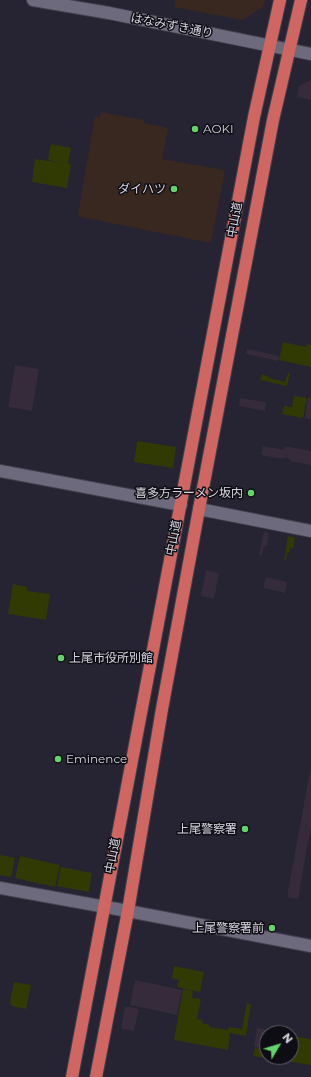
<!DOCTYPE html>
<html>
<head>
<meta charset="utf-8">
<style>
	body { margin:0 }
	#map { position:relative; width:311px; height:1077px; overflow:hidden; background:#262333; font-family:Montserrat,sans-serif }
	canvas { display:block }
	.north { position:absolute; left:259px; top:1025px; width:40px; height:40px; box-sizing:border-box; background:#0f0d14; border:1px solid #5f5d66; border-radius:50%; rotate:52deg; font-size:11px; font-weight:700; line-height:16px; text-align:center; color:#d7d5e0 }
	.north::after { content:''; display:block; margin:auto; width:14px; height:18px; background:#62d469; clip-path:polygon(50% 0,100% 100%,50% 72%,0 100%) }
</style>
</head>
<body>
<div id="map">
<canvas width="311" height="1077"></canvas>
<div class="north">N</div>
</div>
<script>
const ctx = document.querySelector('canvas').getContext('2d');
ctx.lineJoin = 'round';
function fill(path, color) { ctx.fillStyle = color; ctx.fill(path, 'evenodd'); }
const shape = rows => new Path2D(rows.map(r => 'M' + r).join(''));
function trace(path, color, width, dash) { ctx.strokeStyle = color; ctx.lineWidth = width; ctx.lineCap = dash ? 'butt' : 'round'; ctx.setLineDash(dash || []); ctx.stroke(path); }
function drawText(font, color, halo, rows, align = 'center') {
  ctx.font = font + ' Montserrat,"Noto Sans JP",sans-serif'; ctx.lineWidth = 3; ctx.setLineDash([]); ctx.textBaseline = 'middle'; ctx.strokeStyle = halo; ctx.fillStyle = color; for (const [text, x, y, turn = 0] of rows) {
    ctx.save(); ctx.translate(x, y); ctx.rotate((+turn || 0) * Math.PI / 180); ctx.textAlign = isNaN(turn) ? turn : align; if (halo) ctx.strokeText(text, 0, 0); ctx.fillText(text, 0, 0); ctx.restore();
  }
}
fill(shape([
	[176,0,265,0,263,7,242,20,174,7],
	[101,112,144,120,143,123,168,128,162,159,225,170,211,243,81,217,78,215,95,116,100,117]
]), '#39281f');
fill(shape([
	[311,80,311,100,297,97,299,86],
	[247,349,279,356,278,361,246,354],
	[15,365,39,369,32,411,8,407],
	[308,397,311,398,311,419,305,418],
	[240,398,266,402,265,411,239,406],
	[263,446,284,450,285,446,311,451,311,465,291,461,286,457,283,459,261,455],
	[264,531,269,533,267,546,264,546,262,556,259,555],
	[206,570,219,573,214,599,201,596],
	[266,577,287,582,285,593,263,588],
	[311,765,311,826,298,899,287,897],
	[135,980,182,990,177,1015,130,1005],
	[125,1006,139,1009,134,1031,121,1029],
	[257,1028,258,1028,285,1033,267,1033,267,1049,254,1047]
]), '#352b3a');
fill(shape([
	[51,144,71,148,68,163,71,164,67,188,32,182,35,159,62,163,48,160],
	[283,342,306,347,307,344,311,345,311,367,279,360],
	[288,373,290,373,287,386,260,380,262,374,269,377,269,378,285,382],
	[294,396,307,398,303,418,282,414,284,406,292,407],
	[137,441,176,447,173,468,134,462],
	[288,536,295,538,293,549,290,548,289,553,287,553,286,560,284,560],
	[13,584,27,587,27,591,50,594,46,620,8,614],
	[0,855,15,858,11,877,0,875],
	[20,856,60,865,55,887,15,878],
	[61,867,92,873,89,892,57,886],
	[174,966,204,972,200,992,177,987,179,980,172,978],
	[14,982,31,985,26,1009,12,1006,10,1002],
	[183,989,193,991,192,998,201,999,197,1019,203,1020,202,1023,209,1025,209,1027,228,1030,229,1027,242,1029,247,1003,251,1004,246,1036,230,1033,228,1050,174,1040],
	[291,1036,311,1039,311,1065,253,1056,255,1048,267,1050,267,1057,291,1057]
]), '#323a04');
const minor = shape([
	[0,471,181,505],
	[199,509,311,531]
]);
const tertiary = shape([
	[33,0,109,13,311,54],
	[0,888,128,911,311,946]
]);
const trunk = shape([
	[72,1077,254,117,280,0],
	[96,1077,128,911,162,709,199,509,273,120,301,0]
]);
trace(minor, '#43404d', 14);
trace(tertiary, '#43404d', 14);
trace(trunk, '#43404d', 14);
trace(minor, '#6d6a7d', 12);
trace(tertiary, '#6d6a7d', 12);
trace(trunk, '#d06662', 12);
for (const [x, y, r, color] of [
	[195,129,4,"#62d469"],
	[174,189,4,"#62d469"],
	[251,493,4,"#62d469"],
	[61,658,4,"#62d469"],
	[58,759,4,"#62d469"],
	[245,829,4,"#62d469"],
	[272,928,4,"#62d469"]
]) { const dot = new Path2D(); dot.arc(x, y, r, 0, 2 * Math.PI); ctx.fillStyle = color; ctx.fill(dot); trace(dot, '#0f0d14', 1.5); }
drawText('12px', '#d7d5e0', '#0f0d14', [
	["はなみずき通り",172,26,11],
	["中山道",235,220,-79],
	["中山道",174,538,-79],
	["中山道",113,856,-79]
]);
drawText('12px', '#d7d5e0', '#0f0d14', [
	["AOKI",203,129,"left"],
	["ダイハツ",166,189],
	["喜多方ラーメン坂内",243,493],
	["上尾市役所別館",69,658,"left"],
	["Eminence",66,759,"left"],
	["上尾警察署",237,829],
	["上尾警察署前",264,928]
], 'right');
</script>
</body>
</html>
